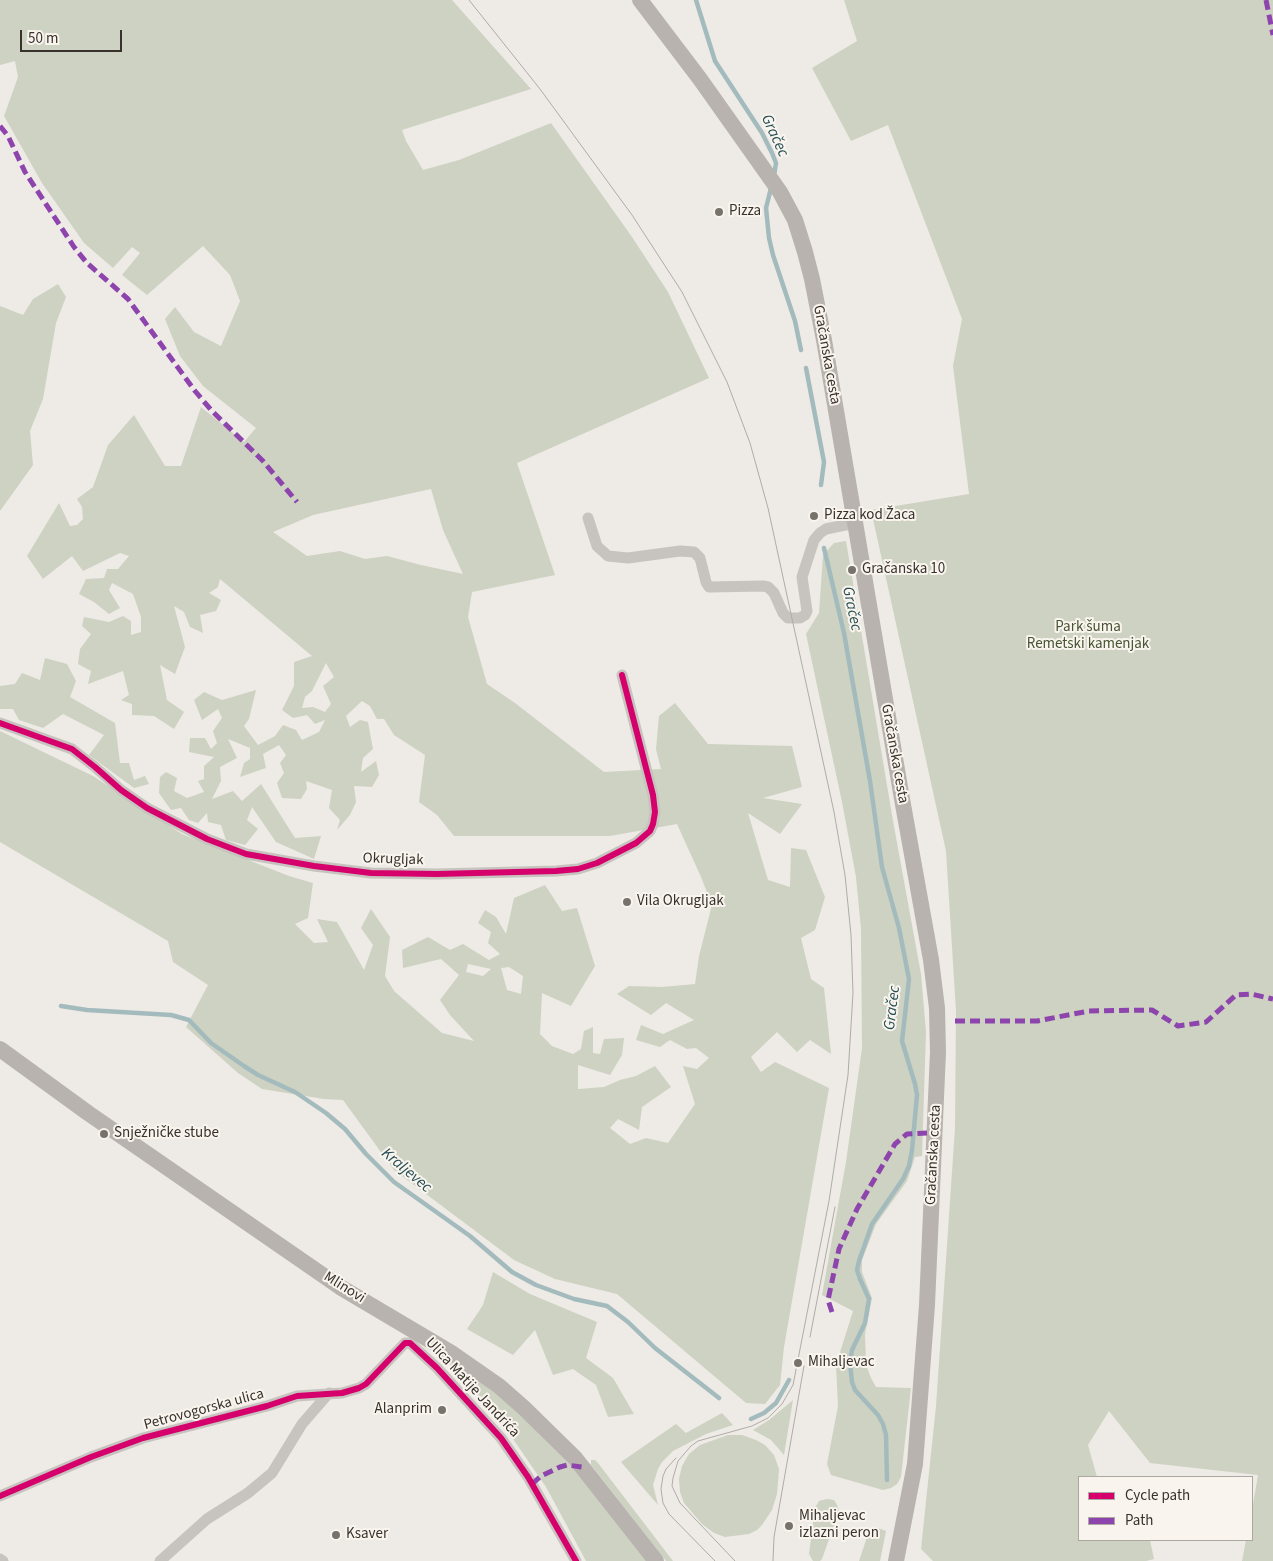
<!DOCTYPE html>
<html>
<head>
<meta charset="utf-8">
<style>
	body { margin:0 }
	#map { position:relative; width:1273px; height:1561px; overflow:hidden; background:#eeeae6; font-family:"Source Sans 3",sans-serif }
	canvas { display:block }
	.legend { position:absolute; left:1078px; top:1476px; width:175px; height:65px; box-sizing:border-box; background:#f9f5ee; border:1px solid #aca7a0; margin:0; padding:6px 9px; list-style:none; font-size:15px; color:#38312c }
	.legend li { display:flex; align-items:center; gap:10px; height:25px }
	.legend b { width:25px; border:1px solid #aca7a0 }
	.scale { position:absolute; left:20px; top:30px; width:102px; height:22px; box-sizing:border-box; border:2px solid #38312c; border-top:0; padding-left:6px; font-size:15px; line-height:18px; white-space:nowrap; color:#38312c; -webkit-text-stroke:4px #f9f5ee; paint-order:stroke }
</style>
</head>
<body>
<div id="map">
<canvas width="1273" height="1561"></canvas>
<ul class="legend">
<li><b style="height:6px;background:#d6006c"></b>Cycle path</li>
<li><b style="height:6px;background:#8e44ad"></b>Path</li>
</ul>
<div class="scale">50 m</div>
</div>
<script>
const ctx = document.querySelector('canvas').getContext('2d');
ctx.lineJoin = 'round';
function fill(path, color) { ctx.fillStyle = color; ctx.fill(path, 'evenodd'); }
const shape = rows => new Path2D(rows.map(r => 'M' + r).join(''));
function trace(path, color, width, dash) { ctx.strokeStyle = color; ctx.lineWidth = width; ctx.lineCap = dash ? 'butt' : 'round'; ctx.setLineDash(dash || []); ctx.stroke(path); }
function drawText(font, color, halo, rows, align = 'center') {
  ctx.font = font + ' "Source Sans 3",sans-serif'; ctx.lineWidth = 4; ctx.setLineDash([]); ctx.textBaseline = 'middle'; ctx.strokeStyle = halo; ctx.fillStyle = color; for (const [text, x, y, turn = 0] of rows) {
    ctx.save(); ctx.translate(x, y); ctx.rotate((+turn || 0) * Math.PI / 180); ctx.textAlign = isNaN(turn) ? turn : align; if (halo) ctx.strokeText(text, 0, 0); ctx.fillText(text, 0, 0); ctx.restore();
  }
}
fill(shape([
	[0,0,452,0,531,89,402,130,406,141,423,170,459,160,551,123,632,237,668,292,709,378,517,463,555,575,472,592,468,617,487,684,515,703,604,772,661,769,656,749,659,716,675,703,708,744,792,746,802,787,763,798,802,804,780,834,748,813,768,880,790,887,791,848,806,850,825,897,815,930,801,938,811,979,824,988,831,1054,810,1040,797,1052,777,1032,751,1057,761,1072,775,1062,829,1088,784,1347,780,1385,765,1404,746,1403,617,1294,555,1279,514,1260,394,1170,343,1100,324,1099,262,1089,238,1073,186,1027,208,985,173,962,168,941,0,842,0,731,93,776,182,834,289,876,313,883,308,918,295,924,314,943,328,942,317,919,337,922,364,970,373,945,361,928,371,909,390,937,385,976,394,991,442,1033,474,1041,450,1015,440,1000,459,975,441,959,403,968,402,950,428,937,450,950,463,944,489,960,500,954,488,943,491,932,478,923,485,910,496,917,506,934,514,898,545,885,562,911,577,908,595,966,571,1006,542,993,540,1034,552,1046,573,1054,581,1049,584,1031,593,1027,593,1053,600,1054,604,1039,624,1038,622,1055,610,1075,578,1065,578,1089,604,1087,620,1080,636,1076,655,1066,671,1087,642,1107,639,1130,618,1119,610,1128,630,1144,646,1138,668,1143,695,1104,683,1066,697,1069,709,1058,696,1048,687,1049,670,1040,660,1047,636,1040,641,1025,663,1034,694,1020,666,1003,651,1015,617,994,629,986,662,987,695,984,699,956,712,905,701,877,677,824,610,836,454,836,437,815,419,802,425,755,394,735,384,719,377,719,370,706,362,701,346,716,350,727,360,720,368,722,373,749,363,758,361,772,376,761,379,775,372,787,354,786,356,802,350,815,337,830,340,820,329,808,332,790,306,781,307,789,301,799,282,798,277,783,284,773,280,763,286,755,279,745,263,754,266,768,240,777,244,763,250,759,250,748,228,739,237,758,220,767,221,781,212,799,233,791,242,801,261,784,295,838,321,836,314,859,276,842,252,807,247,820,258,829,245,845,226,840,221,825,208,822,207,813,198,823,189,820,181,808,171,810,159,793,160,777,166,772,177,778,174,791,187,798,204,792,198,781,204,779,204,766,214,757,189,752,190,738,205,738,211,749,217,743,213,731,222,718,218,709,202,720,194,700,204,692,222,700,256,690,249,719,244,726,258,745,275,736,283,725,296,730,302,740,319,732,325,720,315,724,307,715,293,718,282,710,294,686,294,662,312,656,220,579,218,587,209,593,221,600,216,611,200,615,203,633,190,627,184,612,174,606,185,647,175,674,160,665,167,700,184,712,174,729,154,716,132,715,132,704,121,700,129,695,123,671,88,684,91,671,78,664,80,649,91,634,82,626,84,617,109,622,123,616,131,621,131,635,141,632,141,617,133,594,112,583,109,590,120,608,109,614,94,602,79,594,86,579,104,578,107,569,118,569,129,556,120,553,83,571,72,556,43,579,27,556,59,503,70,526,77,525,83,519,82,507,77,499,93,487,108,445,134,415,165,466,181,466,201,407,244,442,256,428,203,386,180,356,165,319,175,307,194,332,221,346,240,301,230,275,203,246,147,295,122,275,140,253,132,247,113,268,84,243,42,183,4,116,18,77,15,61,0,65],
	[431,489,443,530,463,574,421,565,387,556,365,559,340,551,307,556,273,532,313,515],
	[326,663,334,677,323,686,331,704,325,712,313,707,302,708,305,697,312,691],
	[468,964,491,969,483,976,466,972],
	[509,967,523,976,521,994,507,990,501,968],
	[844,0,1273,0,1273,1561,1242,1561,1246,1540,1252,1540,1252,1510,1258,1475,1150,1463,1109,1411,1088,1445,1097,1477,1079,1477,1079,1540,1150,1540,1154,1559,1146,1561,933,1561,921,1549,936,1406,955,1128,956,1011,946,851,871,510,969,494,953,366,962,319,888,125,851,141,812,68,857,41],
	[58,284,66,297,56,323,43,399,30,431,33,465,0,511,0,306,23,315,33,299],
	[846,541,893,821,921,974,926,1032,922,1156,915,1157,907,1181,876,1224,862,1260,862,1272,872,1298,865,1334,866,1365,871,1378,876,1387,911,1388,901,1477,897,1484,891,1488,883,1490,831,1475,827,1464,838,1406,836,1365,853,1311,822,1295,846,1162,862,1048,861,929,856,877,842,802,806,634,819,613,823,555,834,543],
	[45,658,67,664,76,681,70,697,115,723,120,763,129,763,134,780,145,776,149,784,134,788,89,755,104,735,63,714,43,728,19,720,13,709,0,709,0,686,15,684,22,673,40,680],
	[493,1272,530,1294,597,1322,586,1358,613,1378,634,1414,608,1417,596,1385,573,1369,553,1375,535,1330,513,1355,467,1329,483,1305],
	[447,1357,516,1408,572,1464,647,1561,586,1561,546,1487,500,1420,445,1360],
	[793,1400,784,1455,771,1440,753,1430,769,1420],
	[722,1413,733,1425,706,1434,673,1451,662,1462,658,1469,653,1485,658,1505,621,1462,676,1424,686,1433],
	[728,1435,742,1435,756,1440,765,1445,774,1455,779,1469,777,1494,772,1510,762,1525,757,1530,749,1534,725,1537,714,1533,702,1524,684,1503,680,1492,679,1479,682,1466,689,1454,700,1445],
	[591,1460,595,1460,598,1463,673,1561,666,1561,591,1465],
	[827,1499,834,1500,837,1505,839,1511,822,1559,820,1561,813,1561,809,1554,815,1508,819,1501],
	[875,1527,886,1531,880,1561,859,1561,870,1528]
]), '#ced2c2');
trace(shape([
	[696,0,715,61,762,133,772,153,776,163,774,176],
	[771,188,766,208,769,238,773,255,795,321,801,350],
	[806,368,824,462,821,485],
	[824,548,844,633,870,781,882,867,899,928,909,979,902,1041,915,1084,917,1095,912,1150,909,1166,903,1179,872,1224,859,1261,857,1270,860,1279,869,1299,865,1323,852,1350,850,1363,852,1382,855,1390,878,1415,883,1424,886,1435,887,1480],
	[61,1006,87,1010,171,1015,189,1020,211,1043,244,1066,258,1075,295,1092,326,1113,345,1129,366,1154,394,1182,470,1236,512,1272,536,1285,574,1299,607,1306,628,1322,655,1348,719,1398],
	[751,1419,764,1413,776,1403,789,1380]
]), '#a4bbbd', 4.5);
trace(shape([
	[588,518,597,546,608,556,628,558,680,551,694,552,700,558,706,582,709,587,763,586,768,587,774,593,783,613,788,618,800,618,805,615,807,611,802,577,814,540,820,533,826,529,855,523],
	[0,723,72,749,95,767,121,790,147,808,207,839,246,854,314,866,371,873,437,874,556,871,578,869,597,863,636,843,650,831,653,824,655,812,653,795,622,675],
	[0,1496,91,1457,143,1438,267,1406,297,1396,342,1393,359,1388,366,1384,405,1343,410,1343,437,1368,501,1438,528,1477,576,1561],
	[0,1559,3,1561],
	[160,1561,207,1519,248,1493,272,1473,302,1424,329,1393]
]), '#c7c3be', 11);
trace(shape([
	[640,0,700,79,780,192,795,220,805,252,812,279,824,340,902,799,931,960,937,1008,938,1052,927,1305,915,1464,896,1561],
	[0,1049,88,1113,340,1287,453,1354,499,1386,524,1408,575,1458,656,1561]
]), '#b8b3af', 16);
trace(shape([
	[469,0,540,89,632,215,682,292,727,382,750,443,768,508,834,812,845,875,851,935,853,993,848,1075,829,1201,793,1385,782,1404,768,1418,752,1426,698,1441,691,1446,678,1461,673,1478,672,1486,680,1503,735,1561],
	[810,1337,835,1207],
	[676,1458,666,1469,663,1476,661,1489,663,1503,669,1514,715,1561],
	[773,1561,774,1537,804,1366]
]), '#afaba8', 1);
trace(shape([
	[1266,0,1273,35],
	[0,126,8,136,25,172,74,247,87,263,128,299,195,391,212,411,263,461,297,502],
	[955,1021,1037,1021,1089,1011,1152,1010,1178,1026,1206,1022,1236,995,1251,994,1273,999],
	[832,1312,828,1300,839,1249,857,1209,895,1144,907,1134,927,1133],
	[532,1484,541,1476,560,1467,567,1465,582,1467]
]), '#8e44ad', 5, [10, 5]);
trace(shape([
	[0,723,72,749,95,767,121,790,147,808,207,839,246,854,314,866,371,873,437,874,556,871,578,869,597,863,636,843,650,831,653,824,655,812,653,795,622,675],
	[0,1496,91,1457,143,1438,267,1406,297,1396,342,1393,359,1388,366,1384,405,1343,410,1343,437,1368,501,1438,528,1477,576,1561]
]), '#d6006c', 6);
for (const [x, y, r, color] of [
	[719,212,5,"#78726d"],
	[814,516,5,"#78726d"],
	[852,570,5,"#78726d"],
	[627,902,5,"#78726d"],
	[104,1134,5,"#78726d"],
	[798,1363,5,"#78726d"],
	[442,1410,5,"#78726d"],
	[789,1526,5,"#78726d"],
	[336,1535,5,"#78726d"]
]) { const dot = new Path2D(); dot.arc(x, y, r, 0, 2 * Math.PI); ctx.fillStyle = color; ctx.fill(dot); trace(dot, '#f9f5ee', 2); }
drawText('15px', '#38312c', '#f9f5ee', [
	["Pizza",729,212],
	["Pizza kod Žaca",824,516],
	["Gračanska 10",862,570],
	["Vila Okrugljak",637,902],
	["Snježničke stube",114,1134],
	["Mihaljevac",808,1363],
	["Alanprim",432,1410,"right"],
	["Mihaljevac",799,1517],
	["izlazni peron",799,1534],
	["Ksaver",346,1535]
], 'left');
drawText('15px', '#38312c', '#f9f5ee', [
	["Gračanska cesta",826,355,80],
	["Gračanska cesta",894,754,80],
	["Okrugljak",393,860,2],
	["Gračanska cesta",934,1155,-87],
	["Mlinovi",344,1288,32],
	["Ulica Matije Jandrića",472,1388,47],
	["Petrovogorska ulica",204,1410,-15]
]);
drawText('15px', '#455433', '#f9f5ee', [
	["Park šuma",1088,628],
	["Remetski kamenjak",1088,645]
]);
drawText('italic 16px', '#264f55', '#f9f5ee', [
	["Gračec",774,136,65],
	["Gračec",851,609,78],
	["Gračec",893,1008,-83],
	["Kraljevec",406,1171,40]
]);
</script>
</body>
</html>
